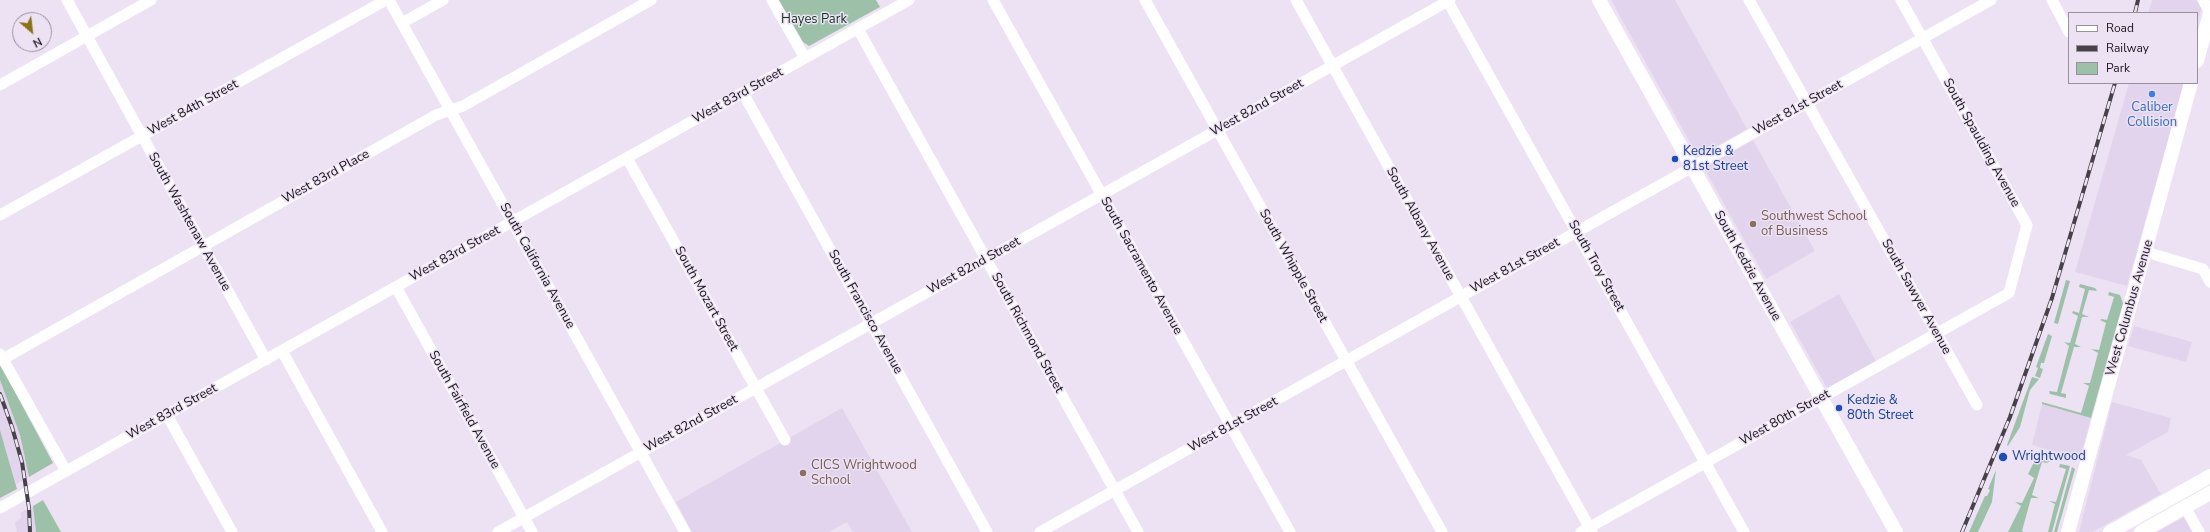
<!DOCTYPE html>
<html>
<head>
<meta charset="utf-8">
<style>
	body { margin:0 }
	#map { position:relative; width:2210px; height:532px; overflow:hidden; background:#ede2f4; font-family:"Nunito Sans",sans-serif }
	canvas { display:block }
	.legend { position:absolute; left:2068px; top:12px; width:130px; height:72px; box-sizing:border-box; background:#ede2f4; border:1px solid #98909d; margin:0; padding:5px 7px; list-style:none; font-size:12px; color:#19151b }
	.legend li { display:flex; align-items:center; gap:8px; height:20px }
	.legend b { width:20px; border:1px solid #98909d }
	.north { position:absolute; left:12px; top:12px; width:40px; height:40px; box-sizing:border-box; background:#ede2f4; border:1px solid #98909d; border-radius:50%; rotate:152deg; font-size:11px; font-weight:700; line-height:16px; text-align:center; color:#19151b }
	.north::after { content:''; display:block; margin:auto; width:14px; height:18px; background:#8c7216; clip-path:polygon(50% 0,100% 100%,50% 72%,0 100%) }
</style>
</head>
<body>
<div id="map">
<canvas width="2210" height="532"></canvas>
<ul class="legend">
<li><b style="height:5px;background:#fff"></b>Road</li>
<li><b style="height:5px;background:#47414a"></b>Railway</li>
<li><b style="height:11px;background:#9cc1a8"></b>Park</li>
</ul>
<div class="north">N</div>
</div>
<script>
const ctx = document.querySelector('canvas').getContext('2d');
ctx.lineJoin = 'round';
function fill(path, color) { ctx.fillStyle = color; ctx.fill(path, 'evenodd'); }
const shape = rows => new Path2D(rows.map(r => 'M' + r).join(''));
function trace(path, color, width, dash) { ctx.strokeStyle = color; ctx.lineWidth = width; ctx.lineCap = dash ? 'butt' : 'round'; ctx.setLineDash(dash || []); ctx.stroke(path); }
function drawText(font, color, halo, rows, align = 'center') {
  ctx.font = font + ' "Nunito Sans",sans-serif'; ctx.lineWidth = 3; ctx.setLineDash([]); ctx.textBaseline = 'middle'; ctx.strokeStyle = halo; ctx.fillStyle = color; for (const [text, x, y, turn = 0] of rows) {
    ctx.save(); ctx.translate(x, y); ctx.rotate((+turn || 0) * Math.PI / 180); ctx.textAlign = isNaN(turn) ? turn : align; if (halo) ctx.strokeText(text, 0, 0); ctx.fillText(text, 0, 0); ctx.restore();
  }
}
fill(shape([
	[1611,0,1675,0,1747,129,1698,157],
	[2152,0,2197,0,2202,8,2197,21,2197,37,2197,13,2148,13],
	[2129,83,2184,83,2127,286,2075,272],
	[1753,140,1815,251,1766,279,1704,168],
	[1839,294,1876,361,1827,388,1790,322],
	[2134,326,2192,342,2186,362,2128,346],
	[0,380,20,435,29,477,16,484,0,430],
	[2112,402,2171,418,2168,432,2126,455,2141,460,2161,494,2092,532,2079,532],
	[2042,404,2091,418,2080,459,2032,445],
	[842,408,912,532,853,532,847,522,829,532,692,532,676,502],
	[33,506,36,532,17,532,15,522,21,518,20,513],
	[2184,517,2192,532,2157,532]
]), '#e2d4ec');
fill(shape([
	[779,0,876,0,880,7,809,46,803,42],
	[2066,280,2070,281,2058,324,2054,323],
	[2080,284,2095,288,2097,291,2089,290,2082,314,2089,317,2082,317,2075,344,2081,347,2074,347,2061,393,2066,394,2066,398,2050,394,2049,391,2057,392,2069,346,2064,342,2070,343,2078,316,2072,313,2073,311,2079,313,2085,289,2079,287],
	[2109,292,2120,295,2123,303,2091,418,2042,404,2042,402,2081,413,2089,386,2083,383,2090,383,2098,353,2091,349,2099,350,2106,323,2100,320,2102,319,2107,320,2114,297,2108,295],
	[2048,334,2052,336,2044,363,2041,363,2040,368,2043,369,2040,378,2035,376,2038,368,2036,367],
	[0,364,53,463,29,477,20,435,0,380],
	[2032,377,2039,379,2030,390,2020,427,2008,446,2007,445],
	[0,430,17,489,0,498],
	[2036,458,2050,461,2047,463,2042,462,2032,495,2039,498,2031,498,2022,531,2024,532,2008,532,2021,506,2015,502,2022,503,2034,478,2028,474],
	[2060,464,2070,466,2052,532,2048,532,2055,504,2049,501,2056,502,2066,469,2059,467],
	[2072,467,2075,469,2057,532,2054,532],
	[1996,470,1992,502,1978,532,1969,532,1985,496,1987,496,1990,490,1988,489],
	[43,500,61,532,36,532,33,506]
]), '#9cc1a8');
trace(shape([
	[67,0,266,360],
	[389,0,685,532],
	[772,0,805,58],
	[993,0,1290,532],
	[1145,0,1442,532],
	[1296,0,1592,532],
	[1447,0,1744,532],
	[1749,0,1977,405],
	[2052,0,2069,32],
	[2203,0,2210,13],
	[402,23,443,0],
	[858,29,1138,532],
	[0,85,151,0],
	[743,93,987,532],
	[627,158,785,440],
	[0,215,386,0],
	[2146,252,2203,269,2210,282],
	[396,287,532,532],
	[282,351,382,532],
	[0,354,66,471],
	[3,359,436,115,463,106,651,0],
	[167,415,232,532],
	[2185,507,2199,532],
	[0,508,909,0],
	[498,532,1450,0],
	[1040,532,1991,0],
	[1581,532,2009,293,2027,225,1901,0]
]), '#fff', 11);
trace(shape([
	[1599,0,1896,532],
	[2197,61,2210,13],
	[2068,532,2191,83],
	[2110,532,2210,476],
	[2141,532,2210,493]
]), '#fff', 14);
const rail = shape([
	[2135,13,2138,0],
	[0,394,12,427,22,462,29,508,30,532],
	[1962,532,2010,417,2052,298,2115,83]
]);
trace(rail, '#47414a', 4);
trace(rail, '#ede2f4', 2.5, [8]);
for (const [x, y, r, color] of [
	[2152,94,4,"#3f7fe0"],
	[1675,159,4,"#1a4fb4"],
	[1753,224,4,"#8d6e63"],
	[1839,408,4,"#1a4fb4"],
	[2003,457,5,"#1a4fb4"],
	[803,473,4,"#8d6e63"]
]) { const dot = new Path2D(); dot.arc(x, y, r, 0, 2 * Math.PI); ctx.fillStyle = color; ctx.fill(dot); trace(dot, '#ede2f4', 1.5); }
drawText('13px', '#103521', '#ede2f4', [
	["Hayes Park",814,20]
]);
drawText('13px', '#19151b', '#ede2f4', [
	["West 83rd Street",738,96,-29],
	["West 84th Street",193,108,-29],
	["West 82nd Street",1257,108,-29],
	["West 81st Street",1798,108,-29],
	["South Spaulding Avenue",1981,143,61],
	["West 83rd Place",326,177,-29],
	["South Washtenaw Avenue",189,222,61],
	["South Albany Avenue",1420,224,61],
	["West 83rd Street",455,254,-29],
	["South California Avenue",537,266,61],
	["West 82nd Street",974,266,-29],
	["South Sacramento Avenue",1141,266,61],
	["South Whipple Street",1293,266,61],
	["West 81st Street",1515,266,-29],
	["South Troy Street",1596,266,61],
	["South Kedzie Avenue",1747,266,61],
	["South Sawyer Avenue",1916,297,61],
	["South Mozart Street",706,299,61],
	["West Columbus Avenue",2130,308,-74],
	["South Francisco Avenue",865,312,61],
	["South Richmond Street",1027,333,61],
	["South Fairfield Avenue",464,410,61],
	["West 83rd Street",172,412,-29],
	["West 80th Street",1785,418,-29],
	["West 82nd Street",691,424,-29],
	["West 81st Street",1233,425,-29]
]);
drawText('13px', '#366cbe', '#ede2f4', [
	["Caliber",2152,108],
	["Collision",2152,123]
]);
drawText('13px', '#164399', '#ede2f4', [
	["Kedzie &",1683,152],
	["81st Street",1683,167],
	["Kedzie &",1847,401],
	["80th Street",1847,416],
	["Wrightwood",2012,457]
], 'left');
drawText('13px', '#785e54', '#ede2f4', [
	["Southwest School",1761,217],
	["of Business",1761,232],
	["CICS Wrightwood",811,466],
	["School",811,481]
], 'left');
</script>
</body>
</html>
